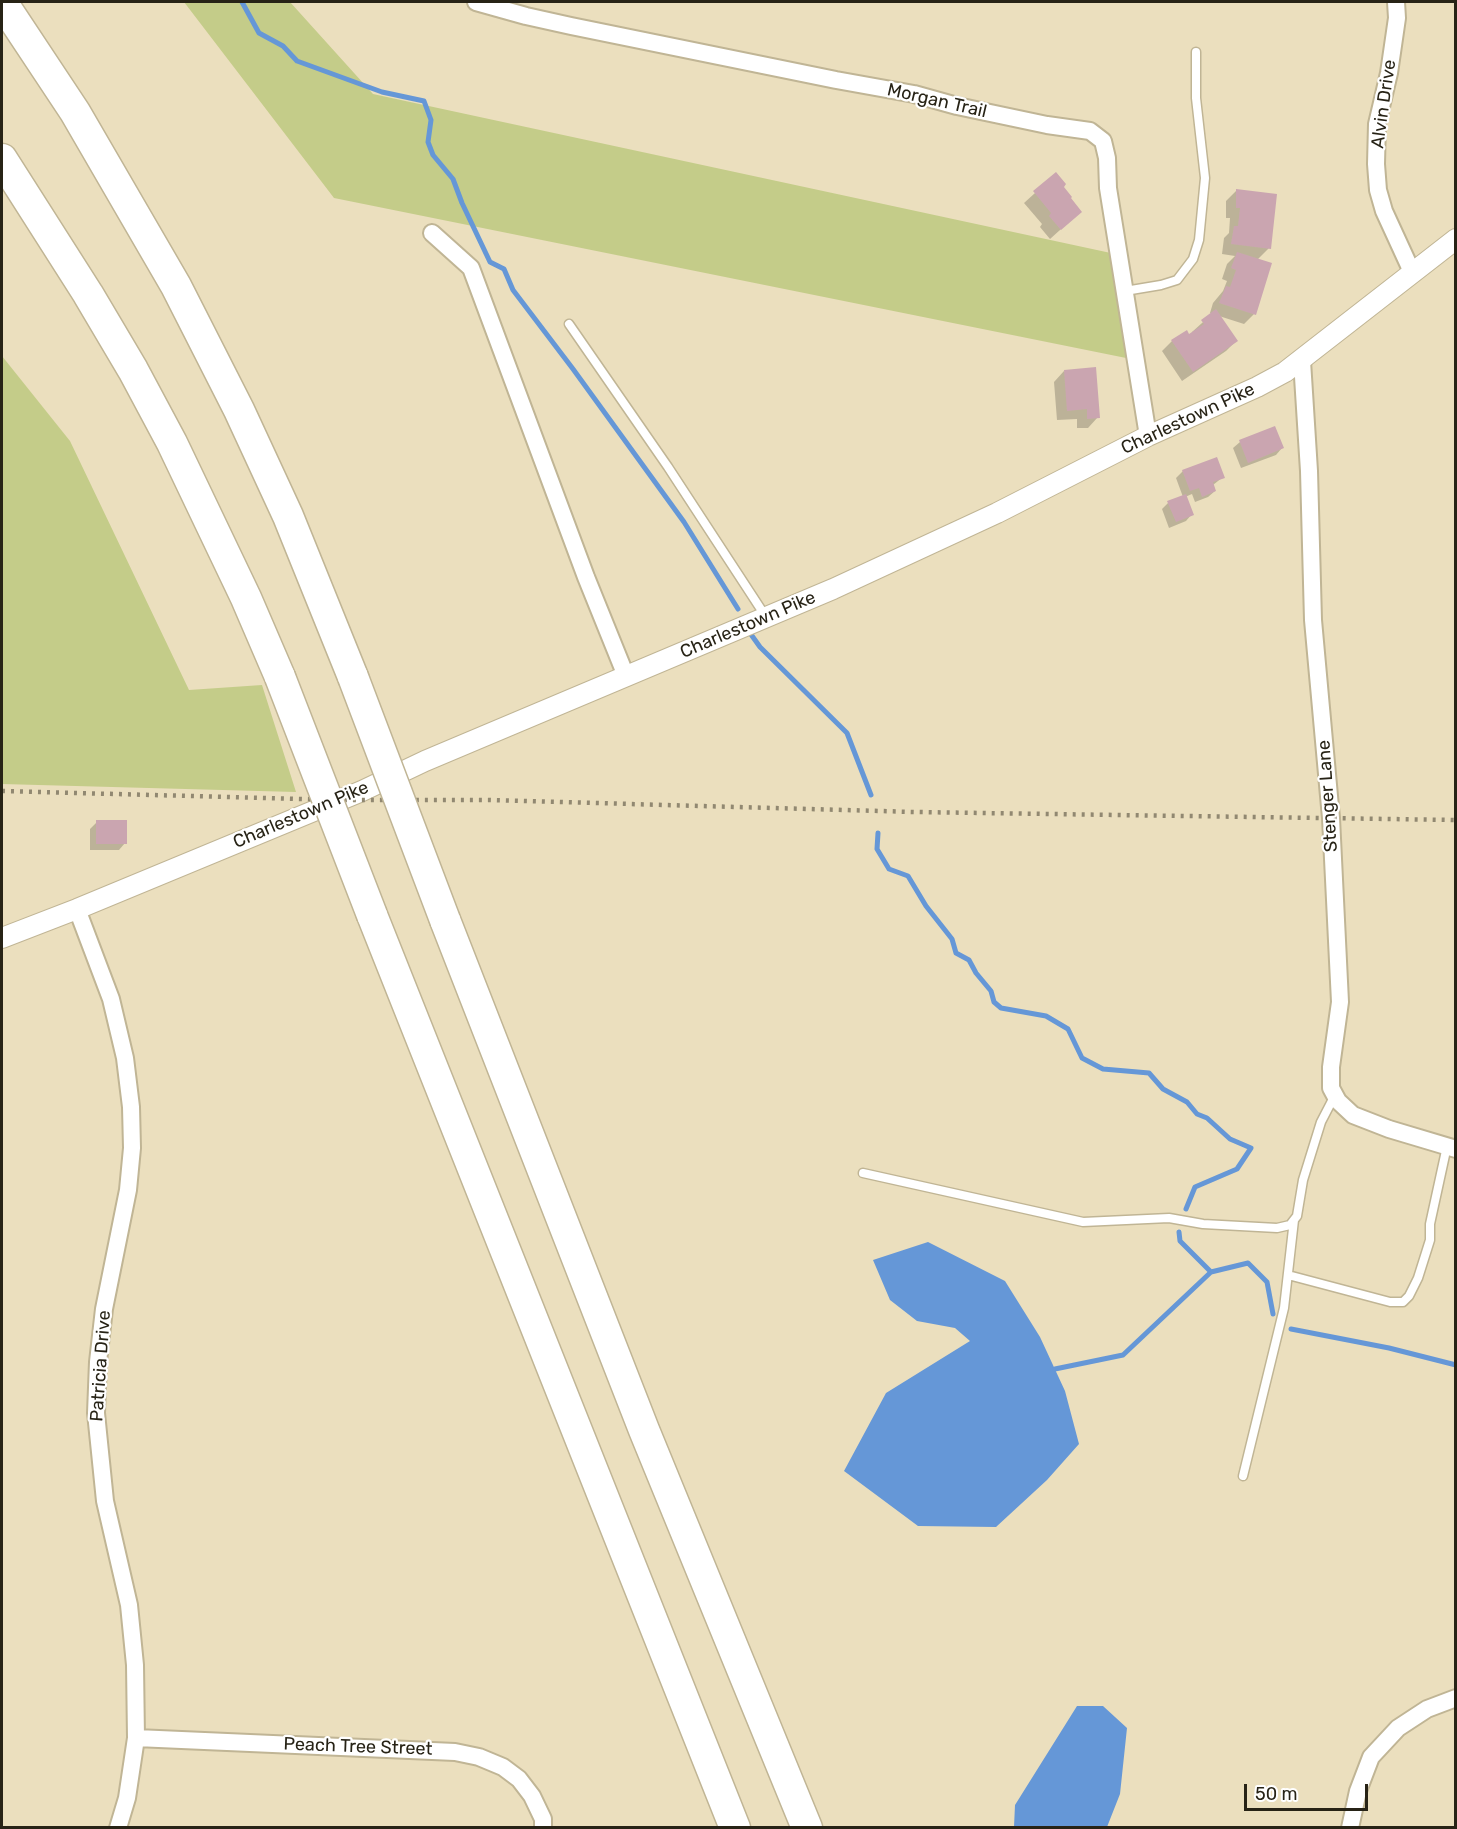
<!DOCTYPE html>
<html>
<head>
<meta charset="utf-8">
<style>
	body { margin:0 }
	#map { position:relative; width:1457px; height:1829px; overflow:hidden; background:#ebdfbe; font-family:Rubik,sans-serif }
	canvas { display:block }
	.frame { position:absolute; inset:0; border:3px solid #272316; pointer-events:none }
	.scale { position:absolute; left:1244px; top:1784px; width:124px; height:27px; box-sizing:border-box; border:3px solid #272316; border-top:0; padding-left:8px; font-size:18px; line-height:21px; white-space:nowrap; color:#272316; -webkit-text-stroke:4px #fff; paint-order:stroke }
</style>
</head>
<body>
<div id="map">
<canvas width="1457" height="1829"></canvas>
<div class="frame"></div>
<div class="scale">50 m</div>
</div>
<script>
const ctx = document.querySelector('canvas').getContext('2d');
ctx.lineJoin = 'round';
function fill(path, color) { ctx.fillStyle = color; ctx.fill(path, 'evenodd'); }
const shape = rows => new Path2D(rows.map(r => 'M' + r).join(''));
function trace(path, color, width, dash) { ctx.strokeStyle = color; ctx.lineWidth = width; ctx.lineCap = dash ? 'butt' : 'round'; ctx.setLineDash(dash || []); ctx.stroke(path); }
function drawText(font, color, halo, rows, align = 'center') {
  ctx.font = font + ' Rubik,sans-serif'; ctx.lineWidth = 4.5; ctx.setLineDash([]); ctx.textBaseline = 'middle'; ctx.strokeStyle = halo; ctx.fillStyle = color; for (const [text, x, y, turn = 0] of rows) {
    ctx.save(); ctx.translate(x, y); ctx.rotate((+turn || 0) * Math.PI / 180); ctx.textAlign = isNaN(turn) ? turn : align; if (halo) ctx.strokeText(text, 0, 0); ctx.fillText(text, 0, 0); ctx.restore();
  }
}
fill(shape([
	[184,2,290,2,373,94,1120,255,1136,360,334,198],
	[2,356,70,441,189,690,262,685,296,792,2,784]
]), '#c4cc89');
fill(shape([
	[928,1242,1005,1281,1040,1337,1065,1391,1079,1444,1047,1480,996,1527,918,1526,844,1471,886,1393,970,1341,955,1328,917,1321,890,1300,873,1260],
	[1077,1706,1103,1706,1127,1728,1120,1794,1107,1827,1014,1827,1015,1805]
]), '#6597d7');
fill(shape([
	[1056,174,1069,199,1080,212,1050,239,1040,227,1042,224,1024,203],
	[1236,191,1269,248,1257,260,1254,314,1244,324,1219,316,1236,341,1226,351,1182,381,1162,351,1172,341,1193,333,1192,332,1212,314,1210,313,1213,303,1223,291,1227,281,1222,279,1227,264,1235,256,1222,254,1224,238,1229,233,1230,218,1226,218,1226,201],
	[1064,371,1098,417,1088,428,1077,428,1077,419,1057,420,1054,382],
	[1240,442,1282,448,1276,455,1241,468,1233,448],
	[1183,471,1223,477,1213,485,1215,491,1208,497,1195,502,1192,494,1185,497,1192,514,1186,521,1169,528,1162,509,1168,503,1183,497,1176,478],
	[97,822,125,843,119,850,90,850,90,829]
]), '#0003');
trace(shape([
	[242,2,259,33,283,46,297,61,382,92,424,101,431,120,428,142,433,155,453,179,462,203,490,262,504,269,513,290,573,369,684,522,738,609],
	[750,633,760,647,847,733,871,795],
	[878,833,877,849,889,869,908,876,926,906,952,939,956,953,969,960,976,973,991,991,994,1002,1001,1008,1046,1016,1068,1029,1082,1058,1103,1069,1149,1073,1163,1089,1187,1102,1197,1114,1207,1118,1230,1139,1251,1148,1237,1169,1195,1187,1186,1209],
	[1179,1232,1180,1241,1211,1272,1248,1263,1267,1282,1273,1314],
	[1291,1329,1389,1348,1456,1365],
	[1055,1369,1123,1355,1211,1272]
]), '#6597d7', 5);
fill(shape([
	[1056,172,1066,184,1064,187,1072,197,1071,198,1082,212,1061,230,1049,216,1051,213,1033,191],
	[1236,189,1277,194,1271,249,1231,244,1234,226,1238,226,1240,208,1236,208],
	[1237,252,1272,263,1256,315,1219,303,1226,286,1230,287,1236,270,1231,268],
	[1216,309,1238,341,1193,372,1171,340,1187,330,1189,334,1204,324,1201,320],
	[1096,367,1100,418,1087,419,1087,409,1067,411,1064,370],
	[1275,426,1284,448,1248,463,1239,440],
	[1217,457,1225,478,1213,482,1216,491,1202,497,1199,488,1190,491,1182,470],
	[1186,494,1194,515,1176,522,1167,501],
	[96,820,127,820,127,844,96,844]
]), '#caa5b0');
const service = shape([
	[1125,291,1161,285,1177,280,1193,259,1199,240,1205,178,1196,98,1196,52],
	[569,324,668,467,766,617],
	[863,1173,1083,1222,1169,1218,1203,1224,1277,1228,1290,1225,1297,1216,1303,1180,1321,1122,1335,1095],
	[1288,1275,1390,1302,1403,1302,1409,1296,1418,1278,1430,1240,1430,1224,1447,1146],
	[1243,1476,1284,1308,1294,1220]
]);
const minor = shape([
	[476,2,526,16,571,26,836,80,914,94,957,106,1047,125,1090,131,1103,141,1107,158,1108,188,1148,436],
	[1396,2,1397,18,1389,73,1377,124,1376,164,1378,190,1384,211,1412,272],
	[432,233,471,268,586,577,626,676],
	[1302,361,1309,471,1313,620,1331,818,1340,1002,1331,1067,1331,1088,1338,1101,1353,1115,1389,1129,1456,1149],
	[77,909,111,999,125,1058,131,1107,132,1148,128,1190,104,1309,98,1362,96,1413,105,1501,129,1605,135,1665,136,1738,127,1798,118,1828],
	[136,1738,455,1752,479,1757,503,1767,519,1779,532,1796,543,1819,543,1828],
	[1350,1828,1358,1791,1371,1757,1398,1728,1427,1709,1456,1698]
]);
const tertiary = shape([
	[2,938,77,909,362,791,425,761,833,589,997,513,1148,436,1257,387,1285,372,1456,239]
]);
const motorway = shape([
	[2,2,75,112,176,286,239,410,288,516,353,677],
	[2,159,88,294,133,370,172,443,246,598,280,677],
	[372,915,735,1828],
	[445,920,644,1430,807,1828]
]);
trace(service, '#c0b595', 11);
trace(minor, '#c0b595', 20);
trace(tertiary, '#c0b595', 22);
trace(motorway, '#c0b595', 33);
trace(service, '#fff', 8);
trace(minor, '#fff', 16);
trace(tertiary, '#fff', 20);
trace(motorway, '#fff', 30);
trace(shape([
	[2,791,341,800,488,800,915,812,1456,820]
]), '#918871', 4.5, [3, 6]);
const motorwayBridge = shape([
	[280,677,372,915],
	[353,677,445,920]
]);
trace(motorwayBridge, '#c0b595', 33, []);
trace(motorwayBridge, '#fff', 30);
drawText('18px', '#272316', '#fff', [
	["Morgan Trail",937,101,13],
	["Alvin Drive",1384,104,-82],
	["Charlestown Pike",1188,419,-25],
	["Charlestown Pike",748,625,-23],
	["Stenger Lane",1328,796,-94],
	["Charlestown Pike",301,815,-23],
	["Patricia Drive",101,1366,-86],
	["Peach Tree Street",358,1747,2]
]);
</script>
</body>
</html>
